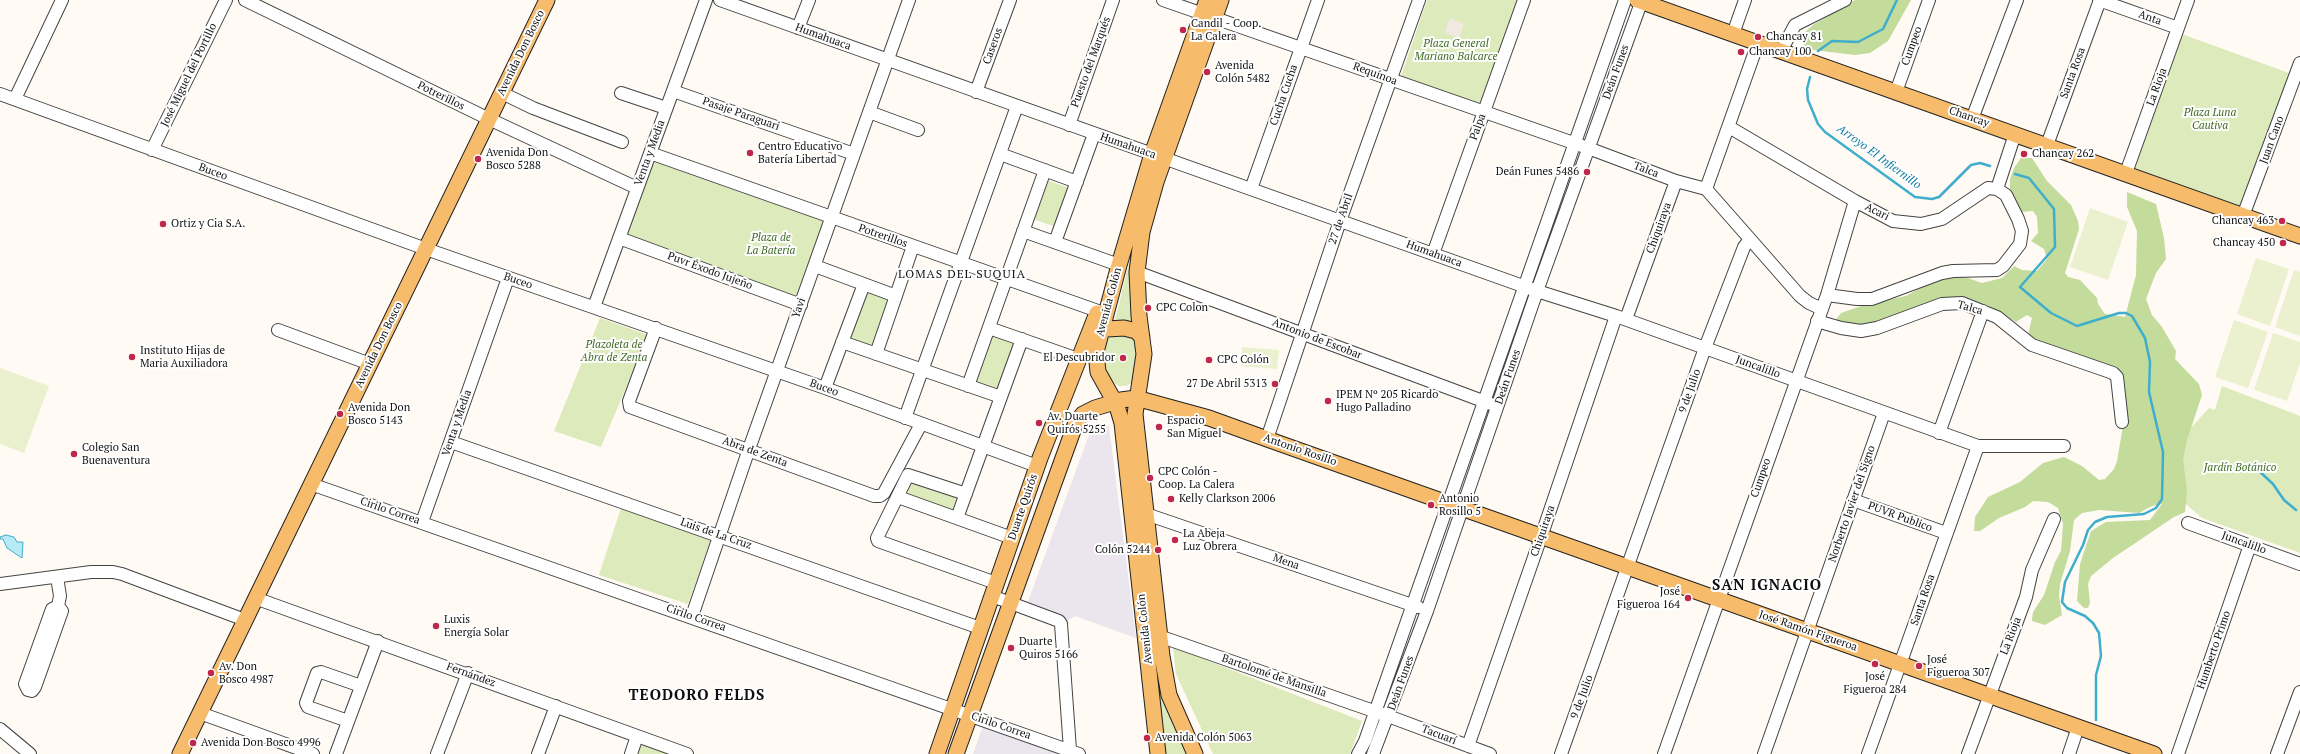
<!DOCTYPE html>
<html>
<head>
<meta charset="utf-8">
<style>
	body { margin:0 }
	canvas { display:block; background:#fffaf3 }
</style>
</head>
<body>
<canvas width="2300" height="754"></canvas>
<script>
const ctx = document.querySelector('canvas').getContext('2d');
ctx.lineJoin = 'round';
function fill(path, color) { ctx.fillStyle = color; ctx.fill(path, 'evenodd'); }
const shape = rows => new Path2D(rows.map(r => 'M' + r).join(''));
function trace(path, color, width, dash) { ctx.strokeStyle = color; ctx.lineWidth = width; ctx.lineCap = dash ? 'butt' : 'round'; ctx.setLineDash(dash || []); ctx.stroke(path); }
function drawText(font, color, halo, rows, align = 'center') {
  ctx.font = font + ' "PT Serif",serif'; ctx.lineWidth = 4; ctx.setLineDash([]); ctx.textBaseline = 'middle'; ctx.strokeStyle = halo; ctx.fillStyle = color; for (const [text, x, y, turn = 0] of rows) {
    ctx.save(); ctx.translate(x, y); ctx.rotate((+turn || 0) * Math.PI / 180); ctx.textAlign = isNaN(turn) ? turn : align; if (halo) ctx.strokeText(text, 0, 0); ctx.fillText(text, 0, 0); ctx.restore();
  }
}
fill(shape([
	[1093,424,1109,426,1136,638,1075,616,1061,624,1027,604],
	[983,726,1057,754,973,754]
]), '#ebe5ee');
fill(shape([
	[1427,0,1519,0,1482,107,1400,79],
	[2179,33,2289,73,2240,208,2131,167],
	[654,158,826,221,797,299,627,235],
	[1047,180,1069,188,1056,227,1033,219],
	[1140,219,1134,324,1125,320,1115,320],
	[866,289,891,299,874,347,848,337],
	[600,318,648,335,601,447,554,431],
	[990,333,1016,342,999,390,973,381],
	[1113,335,1132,336,1139,344,1133,382,1126,386,1119,386,1112,382,1106,373,1104,348,1108,337],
	[2222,386,2300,416,2300,553,2202,518,2180,499,2181,439,2209,408,2215,410],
	[911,481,957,497,952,510,907,494],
	[621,508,711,539,688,604,599,575],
	[1173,647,1362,721,1350,754,1213,754,1176,674],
	[1157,680,1167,710,1188,754,1165,754],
	[645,744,675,754,636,754,639,746]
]), '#dceabc');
fill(shape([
	[1855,0,1911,0,1888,41,1870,53,1855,55,1805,49,1802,35,1813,25],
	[2021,158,2032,158,2047,181,2071,205,2078,221,2079,229,2065,273,2068,277,2080,280,2097,298,2098,304,2105,314,2125,317,2136,275,2137,231,2127,207,2127,192,2156,204,2164,238,2166,259,2156,273,2146,299,2152,315,2162,327,2176,351,2175,359,2199,384,2202,395,2187,440,2183,460,2187,491,2185,512,2174,517,2113,558,2091,576,2088,584,2090,603,2088,608,2084,608,2077,601,2080,564,2091,531,2106,522,2150,520,2162,504,2152,506,2139,513,2099,510,2082,513,2074,520,2070,551,2060,584,2059,596,2062,615,2045,625,2032,621,2032,619,2033,612,2044,595,2055,562,2061,551,2063,524,2058,508,2048,502,2033,501,2025,507,1999,518,1980,531,1974,531,1975,517,1988,497,2020,482,2043,463,2064,457,2082,466,2099,480,2105,479,2114,469,2117,461,2123,426,2119,379,2033,342,2028,335,2032,318,2027,315,2016,322,1989,306,1968,300,1868,327,1837,322,1837,318,1841,313,1867,304,1906,296,1940,277,1962,276,1982,283,2002,278,2014,266,2022,270,2037,271,2047,259,2044,249,2031,241,2038,233,2037,217,2033,211,2022,212,2015,204,2010,191,2010,179,2014,168]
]), '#c3db9b');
fill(shape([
	[2090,208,2128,222,2108,280,2070,267],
	[2256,258,2289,269,2270,326,2237,314],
	[2294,270,2300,272,2300,336,2275,327],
	[2234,320,2268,332,2248,388,2215,377],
	[2273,333,2300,342,2300,363,2287,401,2254,390],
	[1242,347,1279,350,1277,369,1241,366],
	[0,368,49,386,24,453,0,444]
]), '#ebf1ce');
fill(shape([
	[1450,18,1464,24,1459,38,1445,33]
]), '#f0e9e1');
const water = shape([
	[6,535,14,537,17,542,23,542,22,558,7,548,3,539,0,539,0,537,6,535]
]);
fill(water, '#b8eaf6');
trace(water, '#3faecd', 1);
trace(shape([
	[1818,51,1832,41,1858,42,1883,29,1897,0],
	[1810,77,1807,89,1808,100,1818,124,1825,132,1915,197,1932,199,1939,197,1971,165,1980,163,1990,166],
	[2015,174,2029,178,2054,209,2055,247,2020,287,2051,313,2077,326,2119,313,2126,313,2132,316,2145,338,2150,362,2149,392,2163,452,2162,499,2156,508,2144,514,2107,517,2095,522,2088,530,2083,545,2065,582,2062,602,2067,608,2085,616,2093,623,2099,633,2101,656,2096,675,2096,720],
	[2257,469,2273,484,2284,500,2296,510]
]), '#3faecd', 2.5);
const minor = shape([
	[245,0,489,119,637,188],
	[720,0,1537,291,1616,316,1978,446,2064,446],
	[1163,0,1588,148,1676,181,1706,189],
	[2099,0,2178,28],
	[798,28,809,0],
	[1733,34,1745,0],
	[1781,51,1795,25,1845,0],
	[673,91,854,154],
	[976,92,1010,0],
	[1896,92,1929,0],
	[502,93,533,108,622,142],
	[621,93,666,108],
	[0,94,426,249,825,388,1037,466],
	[15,99,62,0],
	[869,112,918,130],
	[1972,119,2017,0],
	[1069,125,1113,0],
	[1729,127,1855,201,1893,221,1921,224,1942,219,1988,188,1997,189,2006,195,2018,219,2022,231,2020,244,2003,266,1997,270,1953,271,1942,273,1872,299,1857,299,1827,295],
	[2047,145,2100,0],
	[152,150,226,0],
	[650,153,1098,311,1099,319],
	[1000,154,1077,182],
	[2126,173,2188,0],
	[1251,189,1318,0],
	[1997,189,2015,134],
	[2243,216,2300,63],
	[1023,231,1119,265],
	[619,238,801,305],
	[1750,239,1800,296,1809,303,1822,309],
	[1055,242,1094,134],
	[1433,254,1524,0],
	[815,266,896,296],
	[1137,272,1491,404],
	[594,307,706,0],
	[1626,319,1676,181],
	[1817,321,1841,328,1861,331,1877,328,1942,304,1962,303,1997,317,2032,345,2113,373,2117,377,2122,422],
	[656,328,629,401,630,407,874,496,880,496,884,493,921,424],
	[989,328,1078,359],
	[278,330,370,364],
	[842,342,1001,397],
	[876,354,913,246],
	[968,386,1045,170],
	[825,388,864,284],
	[905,418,1017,106],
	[1939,433,1983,311],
	[1267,439,1340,221,1419,0],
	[451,442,980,628],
	[311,484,1079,754],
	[966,494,908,475,877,538,878,541,996,583],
	[898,497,1012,538],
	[1853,500,1946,533],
	[1146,514,1418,607],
	[957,518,1022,339],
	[422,522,508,278],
	[2188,523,2300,564],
	[57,577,60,596,58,606,62,611,35,687,32,691,28,690,25,684,52,609,58,606],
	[0,584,91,572,113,572,122,574,245,620],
	[992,596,1059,621,1061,624,1070,750],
	[255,598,687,754],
	[692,616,749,449,909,0],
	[1159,636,1388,716,1490,754],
	[200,713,313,754],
	[348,721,308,707,306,703,317,673,321,672,361,686],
	[0,729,30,754],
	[1468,746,1541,537,1616,316],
	[336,754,378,641],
	[437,754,468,673],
	[538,754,556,706],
	[631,754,637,736],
	[1358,754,1365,741,1625,0],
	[1373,754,1427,611,1537,291,1642,0],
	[1561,754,1705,348,1744,247,1750,239,1706,189,1758,43],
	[1664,754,1827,295,1855,201],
	[1764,754,1884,413],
	[1868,754,1978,446],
	[1968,754,2026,597,2032,570,2054,519],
	[2069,754,2078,727],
	[2178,754,2250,545],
	[2277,754,2300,692]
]);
const major = shape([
	[1637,0,2300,236],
	[1093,334,1107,329,1124,328,1136,331,1142,337],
	[180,754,547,0],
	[937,754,1040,458,1097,313],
	[956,754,1075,425,1083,414,1095,408,1121,400,1136,398,1209,418,1267,439,2154,754],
	[1158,754,1122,423,1117,406,1098,372,1096,352,1119,265,1152,154,1207,0],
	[1195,754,1169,695,1162,656,1135,414,1144,354,1139,316,1137,272,1142,232,1156,182,1221,0]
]);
trace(minor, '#434343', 14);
trace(major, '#212121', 17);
trace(minor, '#fff', 12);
trace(major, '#f7bc6b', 15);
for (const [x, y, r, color] of [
	[1183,30,4,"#c1274a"],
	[1758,37,4,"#c1274a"],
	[1741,52,4,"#c1274a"],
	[1207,72,4,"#c1274a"],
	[750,153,4,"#c1274a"],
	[2024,154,4,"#c1274a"],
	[478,159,4,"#c1274a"],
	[1587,172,4,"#c1274a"],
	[2282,221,4,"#c1274a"],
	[163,224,4,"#c1274a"],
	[2283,243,4,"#c1274a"],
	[1148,308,4,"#c1274a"],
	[132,357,4,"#c1274a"],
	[1123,358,4,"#c1274a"],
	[1209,360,4,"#c1274a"],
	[1275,384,4,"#c1274a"],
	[1328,401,4,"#c1274a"],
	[340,414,4,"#c1274a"],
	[1039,423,4,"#c1274a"],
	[1159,427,4,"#c1274a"],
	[74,454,4,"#c1274a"],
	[1150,478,4,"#c1274a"],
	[1171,499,4,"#c1274a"],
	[1431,505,4,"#c1274a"],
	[1175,540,4,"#c1274a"],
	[1158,550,4,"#c1274a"],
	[1688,598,4,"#c1274a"],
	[436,626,4,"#c1274a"],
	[1011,648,4,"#c1274a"],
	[1875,664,4,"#c1274a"],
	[1919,666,4,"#c1274a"],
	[211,673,4,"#c1274a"],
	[1147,738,4,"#c1274a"],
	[193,743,4,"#c1274a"]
]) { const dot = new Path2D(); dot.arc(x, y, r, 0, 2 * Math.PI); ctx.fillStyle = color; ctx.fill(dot); trace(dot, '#fff', 1.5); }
drawText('11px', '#101010', '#fff', [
	["Anta",2150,18,20],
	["Humahuaca",823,37,20],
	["Caseros",993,46,-70],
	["Cumpeo",1912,46,-70],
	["Avenida Don Bosco",521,53,-64],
	["Puesto del Marqués",1091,62,-70],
	["Deán Funes",1616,72,-70],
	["Santa Rosa",2073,73,-70],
	["Requínoa",1375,74,20],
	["José Miguel del Portillo",189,75,-64],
	["La Rioja",2157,87,-70],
	["Cucha Cucha",1284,95,-71],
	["Potrerillos",441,96,26],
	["Pasaje Paraguari",741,114,19],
	["Chancay",1969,117,19],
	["Palpa",1478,127,-70],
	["Juan Cano",2272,140,-70],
	["Humahuaca",1128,146,19],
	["Venta y Media",650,153,-70],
	["Talca",1646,170,21],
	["Buceo",213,172,20],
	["Acari",1877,212,27],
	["27 de Abril",1341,219,-71],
	["Chiquiraya",1659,228,-70],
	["Potrerillos",883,236,19],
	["Humahuaca",1434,254,20],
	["Puvr Éxodo Jujeño",710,271,20],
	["Buceo",518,281,19],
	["Avenida Colón",1109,302,-75],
	["Yavi",799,308,-70],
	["Talca",1970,308,16],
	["Antonio de Escobar",1317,339,21],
	["Avenida Don Bosco",379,345,-64],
	["Juncalillo",1758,367,20],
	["Deán Funes",1508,377,-71],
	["Buceo",824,388,20],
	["9 de Julio",1690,391,-71],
	["Venta y Media",457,423,-71],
	["Antonio Rosillo",1300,450,19],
	["Abra de Zenta",755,452,20],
	["Cumpeo",1761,478,-71],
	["Norberto Javier del Signo",1852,504,-71],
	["Duarte Quirós",1023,507,-71],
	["Cirilo Correa",390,511,19],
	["PUVR Publico",1900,517,20],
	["Chiquiraya",1543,531,-71],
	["Luis de La Cruz",716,534,19],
	["Juncalillo",2244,543,20],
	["Mena",1286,562,19],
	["Santa Rosa",1923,600,-71],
	["Cirilo Correa",696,618,19],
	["Avenida Colón",1145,629,-96],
	["José Ramón Figueroa",1808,631,19],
	["La Rioja",2011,636,-69],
	["Humberto Primo",2214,650,-71],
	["Fernández",471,675,20],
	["Bartolomé de Mansilla",1274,676,19],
	["Deán Funes",1401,683,-70],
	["9 de Julio",1582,697,-70],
	["Cirilo Correa",1001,726,19],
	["Tacuarí",1439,735,21]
]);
drawText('11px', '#101010', '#fff', [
	["Candil - Coop.",1191,24],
	["La Calera",1191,37],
	["Chancay 81",1766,37],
	["Chancay 100",1749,52],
	["Avenida",1215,66],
	["Colón 5482",1215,79],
	["Centro Educativo",758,147],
	["Batería Libertad",758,160],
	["Avenida Don",486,153],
	["Bosco 5288",486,166],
	["Chancay 262",2032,154],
	["Deán Funes 5486",1579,172,"right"],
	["Chancay 463",2274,221,"right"],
	["Ortiz y Cia S.A.",171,224],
	["Chancay 450",2275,243,"right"],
	["CPC Colon",1156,308],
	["Instituto Hijas de",140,351],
	["Maria Auxiliadora",140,364],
	["El Descubridor",1115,358,"right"],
	["CPC Colón",1217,360],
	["27 De Abril 5313",1267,384,"right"],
	["IPEM Nº 205 Ricardo",1336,395],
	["Hugo Palladino",1336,408],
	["Avenida Don",348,408],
	["Bosco 5143",348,421],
	["Av. Duarte",1047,417],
	["Quirós 5255",1047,430],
	["Espacio",1167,421],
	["San Miguel",1167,434],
	["Colegio San",82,448],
	["Buenaventura",82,461],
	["CPC Colón -",1158,472],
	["Coop. La Calera",1158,485],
	["Kelly Clarkson 2006",1179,499],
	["Antonio",1439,499],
	["Rosillo 5",1439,512],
	["La Abeja",1183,534],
	["Luz Obrera",1183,547],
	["Colón 5244",1150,550,"right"],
	["José",1680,592,"right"],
	["Figueroa 164",1680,605,"right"],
	["Luxis",444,620],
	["Energía Solar",444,633],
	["Duarte",1019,642],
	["Quiros 5166",1019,655],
	["José",1927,660],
	["Figueroa 307",1927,673],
	["Av. Don",219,667],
	["Bosco 4987",219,680],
	["José",1875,677,"center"],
	["Figueroa 284",1875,690,"center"],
	["Avenida Colón 5063",1155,738],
	["Avenida Don Bosco 4996",201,743]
], 'left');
drawText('italic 11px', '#3c691f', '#fff', [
	["Plaza General",1456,44],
	["Mariano Balcarce",1456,57],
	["Plaza Luna",2210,113],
	["Cautiva",2210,126],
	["Plaza de",771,238],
	["La Batería",771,251],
	["Plazoleta de",614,345],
	["Abra de Zenta",614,358],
	["Jardín Botánico",2240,468]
]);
drawText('italic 12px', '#187fa3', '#fff', [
	["Arroyo El Infiernillo",1879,157,36]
]);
ctx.letterSpacing = '1px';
drawText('12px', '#101010', '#fff', [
	["LOMAS DEL SUQUIA",962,275]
]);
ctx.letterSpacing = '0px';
ctx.letterSpacing = '1px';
drawText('bold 15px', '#101010', '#fff', [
	["SAN IGNACIO",1767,586],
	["TEODORO FELDS",697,696]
]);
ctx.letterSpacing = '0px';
</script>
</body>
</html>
